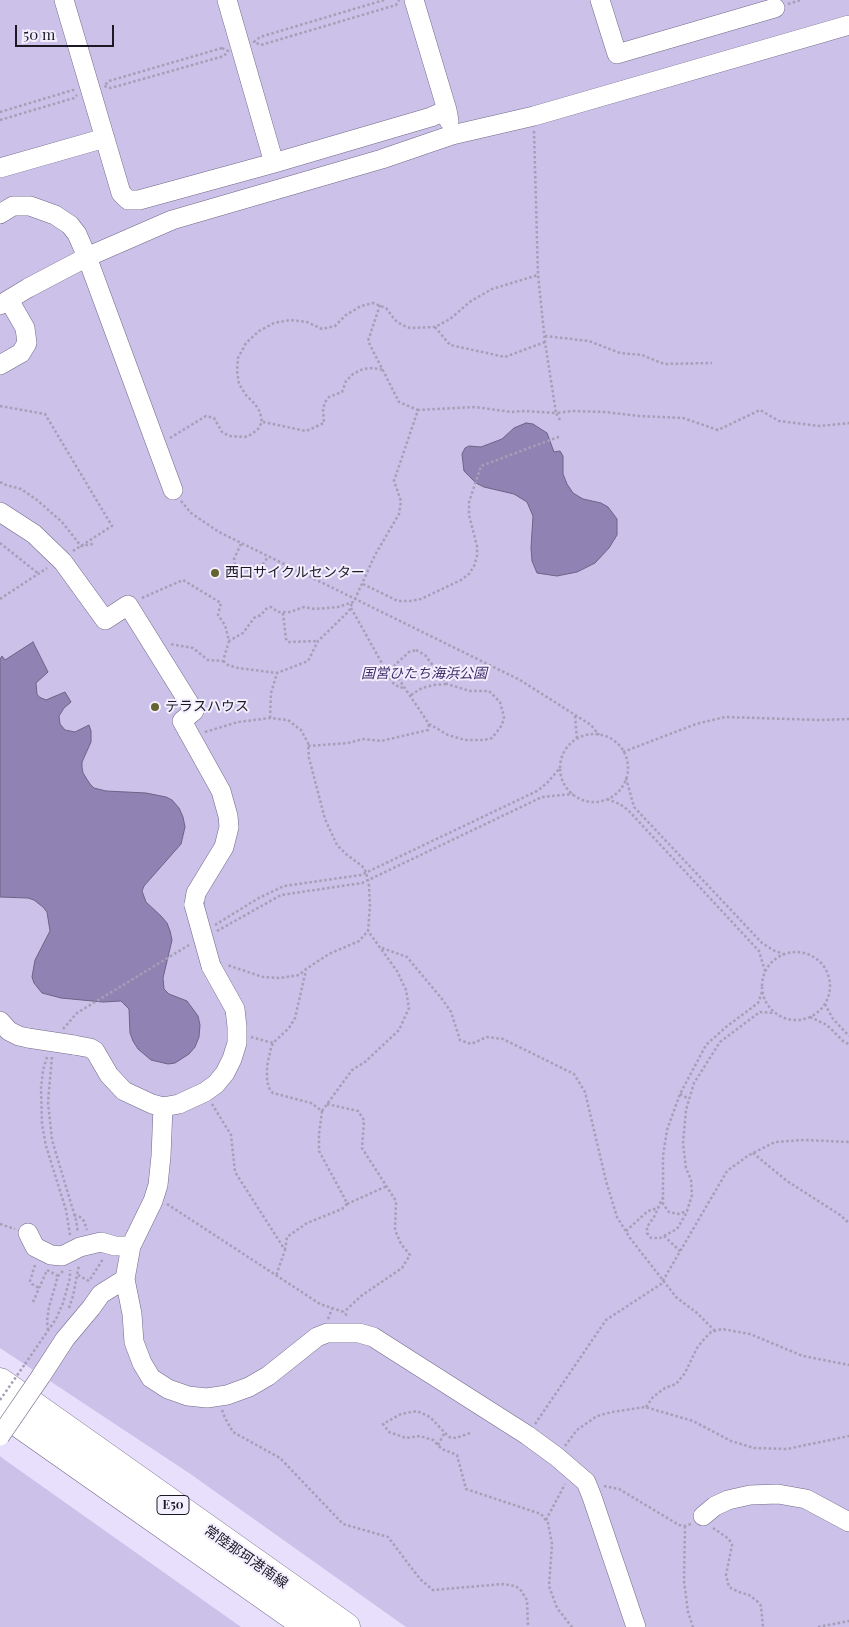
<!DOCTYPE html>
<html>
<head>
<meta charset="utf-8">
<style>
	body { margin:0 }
	#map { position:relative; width:849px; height:1627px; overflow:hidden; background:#e7dffc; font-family:"Playfair Display",serif }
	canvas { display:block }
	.scale { position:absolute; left:15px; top:25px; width:99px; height:22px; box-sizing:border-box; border:2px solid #1c1925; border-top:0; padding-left:6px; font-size:15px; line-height:18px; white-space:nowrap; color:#1c1925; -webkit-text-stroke:4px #f3effe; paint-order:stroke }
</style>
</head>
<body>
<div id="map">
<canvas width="849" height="1627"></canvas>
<div class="scale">50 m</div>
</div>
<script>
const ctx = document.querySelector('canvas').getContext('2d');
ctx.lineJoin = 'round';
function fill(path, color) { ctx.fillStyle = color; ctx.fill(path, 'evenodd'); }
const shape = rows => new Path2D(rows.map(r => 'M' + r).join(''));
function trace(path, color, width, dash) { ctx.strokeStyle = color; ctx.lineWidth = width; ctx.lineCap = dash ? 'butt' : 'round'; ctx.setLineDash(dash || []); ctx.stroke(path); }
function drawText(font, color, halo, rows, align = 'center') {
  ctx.font = font + ' "Playfair Display","Noto Sans JP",serif'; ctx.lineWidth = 4; ctx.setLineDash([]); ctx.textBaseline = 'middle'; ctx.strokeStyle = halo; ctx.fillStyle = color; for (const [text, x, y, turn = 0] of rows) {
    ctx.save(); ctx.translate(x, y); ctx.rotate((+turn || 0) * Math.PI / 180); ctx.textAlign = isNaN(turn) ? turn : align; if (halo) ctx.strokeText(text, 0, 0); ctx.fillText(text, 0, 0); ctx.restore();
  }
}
fill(shape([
	[0,0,849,0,849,1627,406,1627,189,1473,0,1348],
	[0,1456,5,1460,241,1627,0,1627]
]), '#cbc1e9');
const water = shape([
	[526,423,533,424,547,433,554,452,560,451,563,456,563,474,567,484,573,493,583,499,601,503,608,507,617,519,617,535,609,548,595,563,577,572,557,576,537,573,532,561,531,548,533,516,527,502,514,494,484,487,476,483,464,471,462,454,465,448,469,446,481,447,502,439,514,428,526,423],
	[33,642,48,672,36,683,37,694,39,697,46,700,65,692,71,702,64,708,59,716,60,724,65,730,75,732,89,725,91,731,91,742,82,762,82,767,83,773,90,784,94,788,106,791,146,793,166,797,172,800,179,808,183,817,185,827,181,844,144,886,142,891,146,902,161,916,167,923,170,931,172,940,163,978,164,989,169,994,187,1001,198,1016,200,1025,199,1037,195,1047,189,1054,175,1063,168,1064,151,1060,138,1049,133,1041,130,1033,129,1009,121,1001,103,1002,61,998,42,993,34,983,32,977,35,960,50,931,47,912,43,907,34,900,28,898,0,897,0,659,2,656,5,660,33,642]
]);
fill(water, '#9083b3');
trace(water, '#6d6388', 1);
const minor = shape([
	[64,0,121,193,128,200,139,200,274,163,431,117,447,110],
	[227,0,274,163],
	[414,0,447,110,449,121],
	[600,0,617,54,775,8],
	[0,168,105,138],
	[0,214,13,206,30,206,55,215,70,225,77,234,87,257,28,288,0,305],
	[0,365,21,353,27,343,25,328,9,300],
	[173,490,87,257,172,220,382,159,452,135,534,116,849,25],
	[0,512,34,534,63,562,105,620,128,605,194,711,182,721,221,791,228,816,229,827,224,847,196,893,194,905],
	[0,1021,9,1031,19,1036,28,1038],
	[74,1045,90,1048,95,1051,109,1075,124,1091,152,1104,163,1107,179,1104,205,1092,216,1084,225,1073,232,1059,237,1043,237,1027,235,1009,211,966],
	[28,1233,35,1247,51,1255,62,1256,80,1247,101,1242,115,1246,131,1246],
	[125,1279,132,1314,134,1342,142,1363,151,1378,168,1389,188,1396,207,1398,227,1395,249,1387,268,1376,317,1337,327,1333,359,1333,373,1337,527,1435,557,1457,586,1482,592,1497,636,1627],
	[41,1376,65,1339,91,1308,101,1294,125,1279,131,1246,153,1201,158,1185,161,1156,163,1107],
	[703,1516,715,1506,728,1500,750,1495,778,1494,806,1499,849,1522]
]);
const highway = shape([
	[0,1382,346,1627],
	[0,1410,309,1627]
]);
trace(minor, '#726988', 20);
trace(highway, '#726988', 29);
trace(shape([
	[384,0,260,37,254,42,261,45,396,5,399,0],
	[788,4,801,0],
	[222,48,228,51,224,56,111,88,104,86,109,81,222,48],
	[0,112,73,90,76,92],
	[0,120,74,98,77,95],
	[534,131,538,275],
	[380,305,368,341,399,402,418,410],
	[435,327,450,345,505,357,545,342],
	[545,336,589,341,620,353,642,355,664,364,712,363],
	[0,406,45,414,112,526,73,551],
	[560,420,556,413,572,411,605,412,639,416,683,418,718,430,760,410,779,421,819,426,849,423],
	[263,422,306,431,324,423,323,409,325,402,329,397,342,392,346,381,353,374,363,369,373,368,383,370],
	[170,438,206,416,214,418,222,432,229,436,245,437,252,434,258,429,262,422,260,412,255,404,246,395,239,384,237,371,238,358,246,343,259,331,274,323,290,320,307,322,322,329,335,326,346,315,361,306,373,303,386,308,395,320,402,325,410,328,435,327,450,319,471,301,492,289,538,275,545,342,556,413,524,411,511,412,475,407,418,410,394,481,401,501,399,514,375,555,355,599,353,602,338,607,315,609,304,607,290,612,278,612,271,607,266,609,261,615,254,618,243,633,229,641],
	[0,482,6,485,21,489,37,500,62,522,81,546,93,544],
	[181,501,191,513,219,532,520,680,591,725,599,735],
	[0,543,39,574],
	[241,544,234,559,235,564,254,573,258,571,268,557],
	[363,584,398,601,410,601,421,599,461,580,469,574,474,566,477,556,477,546,469,515,469,502,481,466,561,436],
	[142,598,183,580,221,603,218,615,225,625,229,641,223,661,208,660,193,648,170,644],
	[0,599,47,568],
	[351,608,393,683,400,688,404,687],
	[283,613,286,639,288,642,317,641],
	[416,650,425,655,447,684,470,691,489,691,500,702,504,717,502,725,492,738,484,740,465,740,448,735,429,724,394,672,395,665,409,652,416,650],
	[223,661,228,665,238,668,277,673,308,661,318,641,349,611,352,603],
	[411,695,422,688,434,685,446,684],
	[575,716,577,739],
	[270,718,271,693,277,673],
	[205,732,238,722,270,718,288,720,301,730,308,743,309,758,325,819,337,845,346,854,362,866,366,872,369,886,370,906,368,931,359,941,329,954,306,969,299,975,280,978,263,977,227,965],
	'560 768a34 34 0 1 1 68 0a34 34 0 1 1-68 0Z',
	[308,746,348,743,363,739,381,741,428,730,429,724],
	[623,752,696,724,725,717,820,720,849,719],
	[626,778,634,807,762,943,773,950,783,954],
	[607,799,620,804,628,810,759,951,765,971],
	[215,925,257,899,284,886,361,875,537,791,547,783,560,768],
	[217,931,281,895,362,883,542,797,573,794],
	[382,948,407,957,442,999,451,1012,460,1040,471,1044,487,1037,503,1039,574,1074,585,1092,606,1181,617,1217,630,1238,676,1297,697,1313,715,1331],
	'762 986a34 34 0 1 1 68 0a34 34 0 1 1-68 0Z',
	[762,992,758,1003,726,1027,706,1045,680,1094,667,1130,663,1156,663,1204,669,1212,678,1214,687,1211,692,1195,691,1180,686,1168,683,1143,686,1110,694,1083,720,1042,760,1012,774,1013],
	[825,1004,833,1019,849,1036],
	[810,1017,827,1025,844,1042,849,1044],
	[63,1029,77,1013,189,945],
	[251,1037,273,1043],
	[47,1057,43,1070,41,1088,42,1124,46,1146,66,1210,70,1235],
	[52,1057,48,1102,52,1140,76,1220,78,1233],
	[680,1094,689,1099],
	[212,1104,231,1135,235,1172,285,1250,276,1276],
	[327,1104,358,1111,364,1120,362,1148,396,1201,395,1230,401,1244,410,1255,402,1268,361,1296,344,1312],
	[322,1111,352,1070,365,1062,399,1030,409,1008,406,990,397,971,368,931],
	[753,1153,787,1181,840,1215,849,1223],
	[663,1197,654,1217,647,1227,647,1233,651,1238,660,1238,677,1229,687,1212],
	[167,1204,320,1304,344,1312,348,1317],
	[347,1204,387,1186],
	[74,1215,80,1217,84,1221,87,1230],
	[0,1224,15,1229],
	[626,1231,648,1211,658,1208],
	[664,1236,680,1251],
	[285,1250,287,1237,307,1223,342,1209,347,1204,345,1199,319,1151,319,1134,322,1111,311,1103,273,1093,270,1090,267,1081,267,1066,271,1048,273,1043,289,1028,295,1018,306,970],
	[35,1265,30,1281,32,1284,39,1288],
	[78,1275,89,1281,103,1259],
	[33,1302,47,1270,58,1276],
	[69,1308,73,1296,79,1265],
	[328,1319,332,1309],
	[48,1330,47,1321,49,1307,58,1276,63,1271],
	[25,1364,56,1319,63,1303,70,1278,70,1270],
	[646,1407,653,1397,665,1388,676,1384,685,1373,697,1348,705,1338,711,1332,722,1329,750,1334,803,1356,849,1365],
	[222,1410,225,1418,233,1432,280,1458,343,1524,388,1537,420,1579,433,1590,503,1584,515,1586,520,1589,527,1600,528,1627],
	[535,1424,606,1320,661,1284,727,1171,749,1155,775,1142,804,1140,849,1142],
	[470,1433,456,1438,449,1437,430,1417,417,1411,401,1414,383,1424,389,1432,406,1438,420,1436,433,1440,442,1449,457,1455,466,1489,541,1514,548,1523,552,1544,549,1586,557,1608,572,1627],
	[438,1445,445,1432],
	[565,1446,577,1430,597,1416,612,1412,645,1407,693,1421,731,1441,754,1448,787,1449,849,1436],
	[604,1486,619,1489,679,1525,685,1526,691,1524],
	[546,1520,565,1484],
	[685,1526,684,1581,688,1612,693,1627],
	[713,1528,729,1539,732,1545,726,1575,729,1587,739,1592,749,1595,757,1601,761,1606,763,1627],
	[818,1627,849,1621]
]), '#a59fb6', 2.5, [2.5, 2.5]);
trace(minor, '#fff', 19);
trace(highway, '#fff', 28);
const minorBridge = shape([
	[194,905,211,966],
	[28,1038,74,1045],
	[0,1436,41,1376]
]);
trace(minorBridge, '#726988', 20, []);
trace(shape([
	[0,1400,25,1364]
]), '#a59fb6', 2.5, [2.5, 2.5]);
trace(minorBridge, '#fff', 19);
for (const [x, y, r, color] of [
	[215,573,5,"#65632f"],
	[155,707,5,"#65632f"]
]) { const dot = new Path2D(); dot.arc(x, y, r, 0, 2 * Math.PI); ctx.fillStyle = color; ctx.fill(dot); trace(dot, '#f3effe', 2); }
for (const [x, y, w] of [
	[173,1505,32]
]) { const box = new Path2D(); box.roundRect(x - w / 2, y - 9.5, w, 19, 4); ctx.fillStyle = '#f3effe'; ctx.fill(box); trace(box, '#1c1925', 1); }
drawText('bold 12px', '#1c1925', null, [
	["E50",173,1505]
]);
drawText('14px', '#1c1925', '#f3effe', [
	["西口サイクルセンター",225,573],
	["テラスハウス",165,707]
], 'left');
drawText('italic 14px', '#422d69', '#f3effe', [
	["国営ひたち海浜公園",424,674]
]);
drawText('14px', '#1c1925', '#f3effe', [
	["常陸那珂港南線",246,1557,35]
]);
</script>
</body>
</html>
